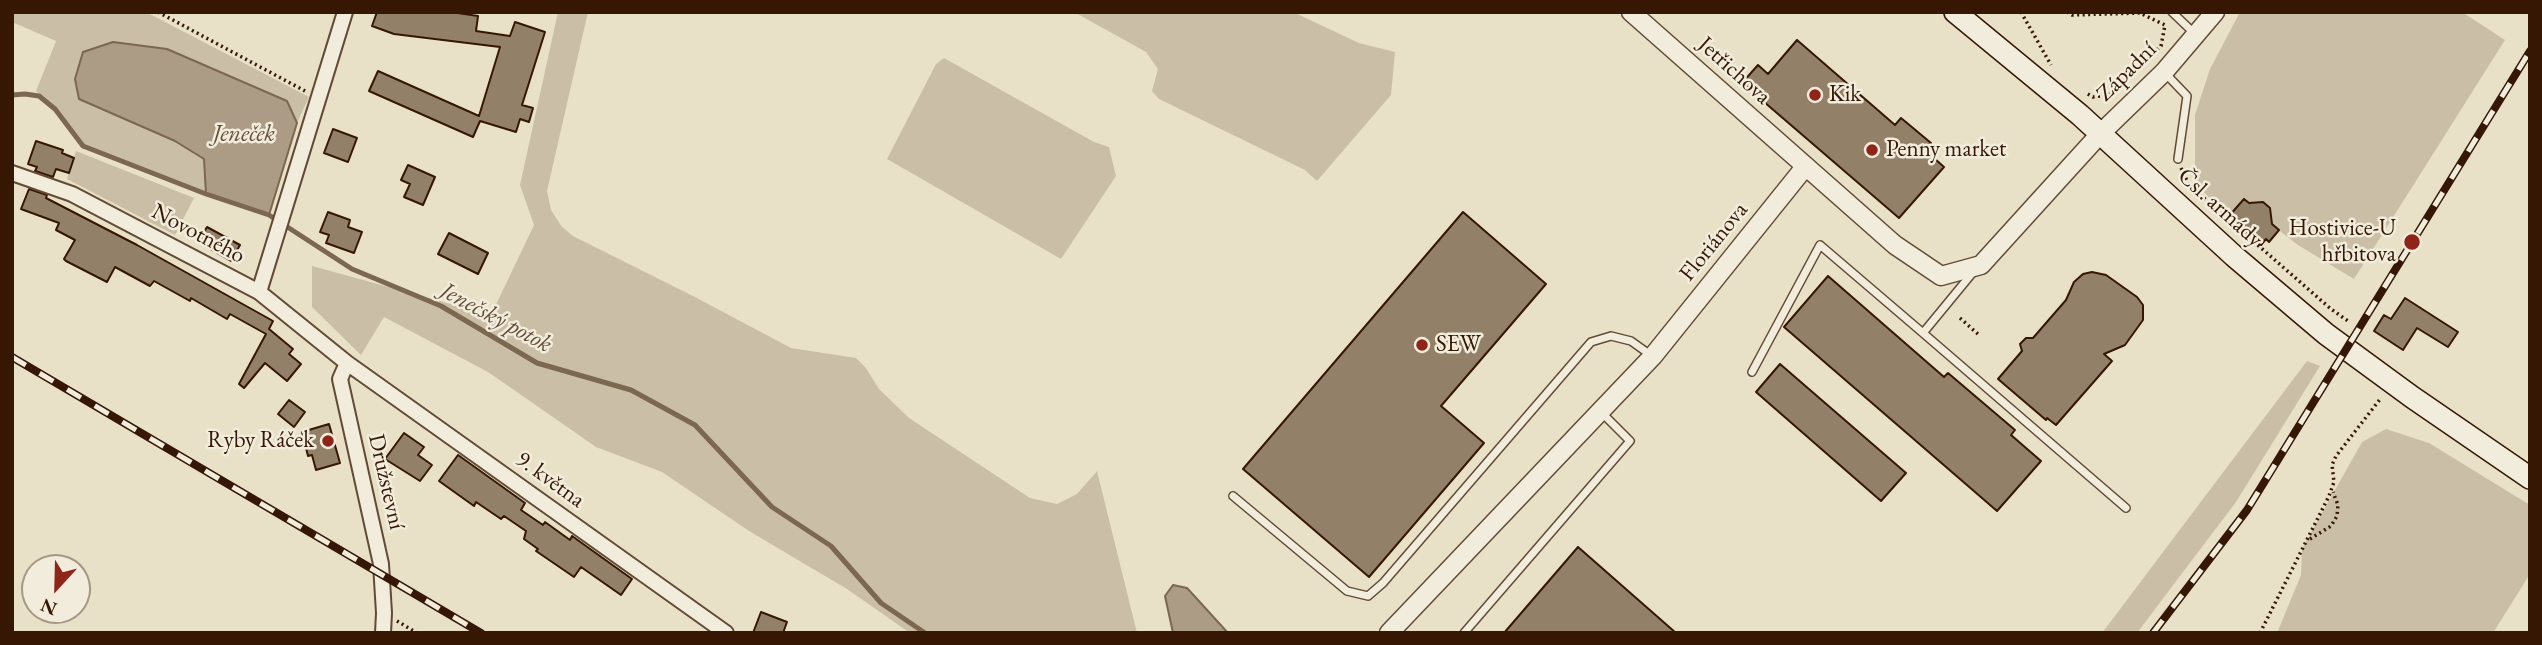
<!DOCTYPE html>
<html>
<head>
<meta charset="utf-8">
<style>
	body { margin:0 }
	#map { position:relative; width:2542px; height:645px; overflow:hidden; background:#e9e1c7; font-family:"EB Garamond",serif }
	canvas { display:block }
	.frame { position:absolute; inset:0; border:14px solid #351704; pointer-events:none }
	.north { position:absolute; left:21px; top:554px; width:70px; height:70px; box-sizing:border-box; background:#f1ecdb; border:2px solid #a69785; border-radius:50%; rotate:202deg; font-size:19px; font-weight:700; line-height:28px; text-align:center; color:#351704 }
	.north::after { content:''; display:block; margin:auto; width:24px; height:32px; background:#8f2418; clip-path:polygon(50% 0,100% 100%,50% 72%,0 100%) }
</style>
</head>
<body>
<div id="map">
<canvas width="2542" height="645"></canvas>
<div class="frame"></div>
<div class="north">N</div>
</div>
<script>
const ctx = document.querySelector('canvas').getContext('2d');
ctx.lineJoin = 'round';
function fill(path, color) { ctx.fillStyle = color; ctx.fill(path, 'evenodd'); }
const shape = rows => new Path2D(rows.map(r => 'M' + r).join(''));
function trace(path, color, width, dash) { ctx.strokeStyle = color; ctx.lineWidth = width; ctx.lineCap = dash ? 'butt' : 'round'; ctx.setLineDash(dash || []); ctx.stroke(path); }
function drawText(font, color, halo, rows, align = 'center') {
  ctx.font = font + ' "EB Garamond",serif'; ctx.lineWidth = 5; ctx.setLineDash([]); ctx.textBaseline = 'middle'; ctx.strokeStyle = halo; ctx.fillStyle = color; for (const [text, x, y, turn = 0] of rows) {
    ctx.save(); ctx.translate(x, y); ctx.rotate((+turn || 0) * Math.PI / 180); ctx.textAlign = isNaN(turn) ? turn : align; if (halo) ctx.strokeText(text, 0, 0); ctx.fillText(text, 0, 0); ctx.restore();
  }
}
fill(shape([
	[12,12,146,12,309,97,297,123,287,100,175,141,204,159,206,194,83,146,55,109,36,91,56,41,12,22],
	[558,12,588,12,547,191,551,210,562,227,573,236,693,296,791,348,856,358,866,368,879,389,909,418,1030,498,1057,504,1077,494,1097,471,1137,633,910,633,847,589,749,531,662,472,596,447,488,372,384,317,361,355,312,307,312,266,491,315,534,225,520,185],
	[1074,12,1293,12,1359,43,1395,52,1391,95,1317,181,1305,170,1159,99,1152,91,1158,69,1146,52],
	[2240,12,2462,12,2505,40,2354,279,2298,245,2267,221,2271,215,2270,208,2263,202,2253,206,2244,199,2229,216,2195,184,2195,115,2210,69],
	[944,58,1094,142,1109,147,1116,176,1061,259,887,159,936,64],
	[76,151,194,198,175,235,67,179],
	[2307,361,2320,366,2236,502,2137,633,2102,633],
	[2386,429,2429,443,2530,505,2530,574,2493,633,2277,633,2301,575,2302,549,2362,442]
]), '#cabfa6');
const water = shape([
	[113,42,167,49,287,101,297,123,269,215,206,194,204,159,175,141,79,99,75,79,83,52,113,42],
	[1173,585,1187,588,1228,633,1173,633,1165,596,1173,585]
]);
fill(water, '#ac9c85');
trace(water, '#7c6751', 2);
trace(shape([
	[12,95,25,94,39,96,55,109,83,146,206,194,269,215,352,269,441,306,537,363,631,390,695,425,772,507,831,546,881,603,925,633]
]), '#7c6751', 5);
const building = shape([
	[377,12,451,12,478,16,476,31,510,36,515,22,545,32,522,105,533,108,529,122,520,119,516,132,480,121,473,137,369,91,378,71,479,116,500,47,394,34,372,26,377,12],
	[1797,40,1895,125,1901,118,1931,143,1925,150,1944,167,1899,218,1742,83,1758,65,1768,74,1797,40],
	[333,129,357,138,348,162,324,153,333,129],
	[36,141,63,150,62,153,74,158,69,173,56,169,53,177,35,171,37,167,28,164,36,141],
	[408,165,435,177,423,205,404,197,410,184,401,180,408,165],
	[29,189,47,195,46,198,137,245,273,321,269,329,293,349,289,354,301,364,287,381,265,363,244,388,239,384,266,334,230,314,227,319,191,298,190,301,154,281,150,286,115,267,107,282,66,261,64,259,75,240,56,230,59,223,21,209,29,189],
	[2244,199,2249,203,2263,202,2270,208,2272,224,2279,230,2269,242,2266,239,2261,245,2229,216,2244,199],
	[328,212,350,220,348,227,362,232,354,253,326,243,329,235,320,232,328,212],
	[1463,212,1546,284,1441,406,1484,443,1369,577,1243,469,1463,212],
	[207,227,240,245,231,261,198,242,207,227],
	[449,233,488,253,478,274,438,254,449,233],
	[2092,272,2106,275,2137,297,2143,305,2143,320,2125,345,2104,354,2112,361,2056,425,2047,418,2046,420,1998,379,2022,351,2020,344,2026,338,2033,338,2066,300,2074,282,2083,274,2092,272],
	[1828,276,1944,377,1948,373,2015,430,2011,435,2041,461,1997,511,1784,327,1828,276],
	[2405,298,2458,332,2448,347,2417,328,2403,350,2374,331,2384,315,2391,319,2405,298],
	[1780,364,1906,473,1881,501,1756,392,1780,364],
	[289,400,305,412,294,427,278,414,289,400],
	[329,424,340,463,316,470,312,455,308,456,302,432,329,424],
	[404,433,424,447,418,455,432,465,420,481,385,459,404,433],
	[458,455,525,503,521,510,543,525,545,522,570,540,572,536,632,579,621,595,581,567,574,577,536,551,538,549,524,539,526,531,504,516,501,519,476,502,474,506,439,481,458,455],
	[1578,547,1676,633,1504,633,1578,547],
	[761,612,787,622,783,633,753,633,761,612]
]);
fill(building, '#938069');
trace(building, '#351704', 2);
const service = shape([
	[2172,12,2196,35],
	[2164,72,2187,96,2178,159],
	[1974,271,1923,333,2126,508],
	[1752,372,1820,245,1923,333],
	[1233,496,1347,591,1368,596,1383,583,1591,342,1611,336,1631,341,1652,356],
	[1464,633,1630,441,1600,411]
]);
const minor = shape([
	[12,173,72,194,259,292,347,363,726,633],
	[259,292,345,12],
	[347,363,340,379,381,564,384,613,383,633]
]);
const tertiary = shape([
	[1631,12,1895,245,1941,276,1981,265,2100,134,2164,72,2215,12],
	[1389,633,1653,356,1805,167]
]);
const secondary = shape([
	[1955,12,2080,115,2234,256,2326,334,2412,397,2530,478]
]);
trace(service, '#624a35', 10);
trace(minor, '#624a35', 18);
trace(tertiary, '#624a35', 21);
trace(secondary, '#351704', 24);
trace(shape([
	[158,12,305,91],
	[2021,12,2051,65],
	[2067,12,2072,15,2140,13,2165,25,2161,46,2109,95,2093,97,2086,93],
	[2181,168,2189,185,2331,309,2348,321],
	[1960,318,1979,335],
	[2310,539,2331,526,2337,516,2338,505,2333,492],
	[397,621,417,633],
	[2260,633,2329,496,2334,482,2332,465,2336,456,2381,398]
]), '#351704', 3.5, [2, 3.5]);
trace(service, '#f1ecdb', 7);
trace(minor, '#f1ecdb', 14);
trace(tertiary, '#f1ecdb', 18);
trace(secondary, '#f1ecdb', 21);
const rail = shape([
	[12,357,481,633],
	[2153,633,2247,510,2530,51]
]);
trace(rail, '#351704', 8);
trace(rail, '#f1ecdb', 5, [16]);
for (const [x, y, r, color] of [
	[1815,95,7,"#8f2418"],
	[1872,150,7,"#8f2418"],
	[2412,242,9,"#8f2418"],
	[1422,345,7,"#8f2418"],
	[328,441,7,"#8f2418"]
]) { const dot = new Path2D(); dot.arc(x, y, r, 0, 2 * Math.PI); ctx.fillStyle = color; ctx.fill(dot); trace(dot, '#f1ecdb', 2.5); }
drawText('23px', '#351704', '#f1ecdb', [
	["Jetřichova",1734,71,42],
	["Západní",2127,72,-45],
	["Čsl. armády",2220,208,42],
	["Novotného",198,234,28],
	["Floriánova",1714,242,-51],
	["9. května",550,480,36],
	["Družstevní",386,482,77]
]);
drawText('23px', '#351704', '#f1ecdb', [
	["Kik",1829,95],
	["Penny market",1886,150],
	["Hostivice-U",2396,229,"right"],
	["hřbitova",2396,255,"right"],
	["SEW",1436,345],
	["Ryby Ráček",314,441,"right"]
], 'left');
drawText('italic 24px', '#654c38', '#f1ecdb', [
	["Jeneček",244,134],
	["Jenečský potok",496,318,28]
]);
</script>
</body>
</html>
